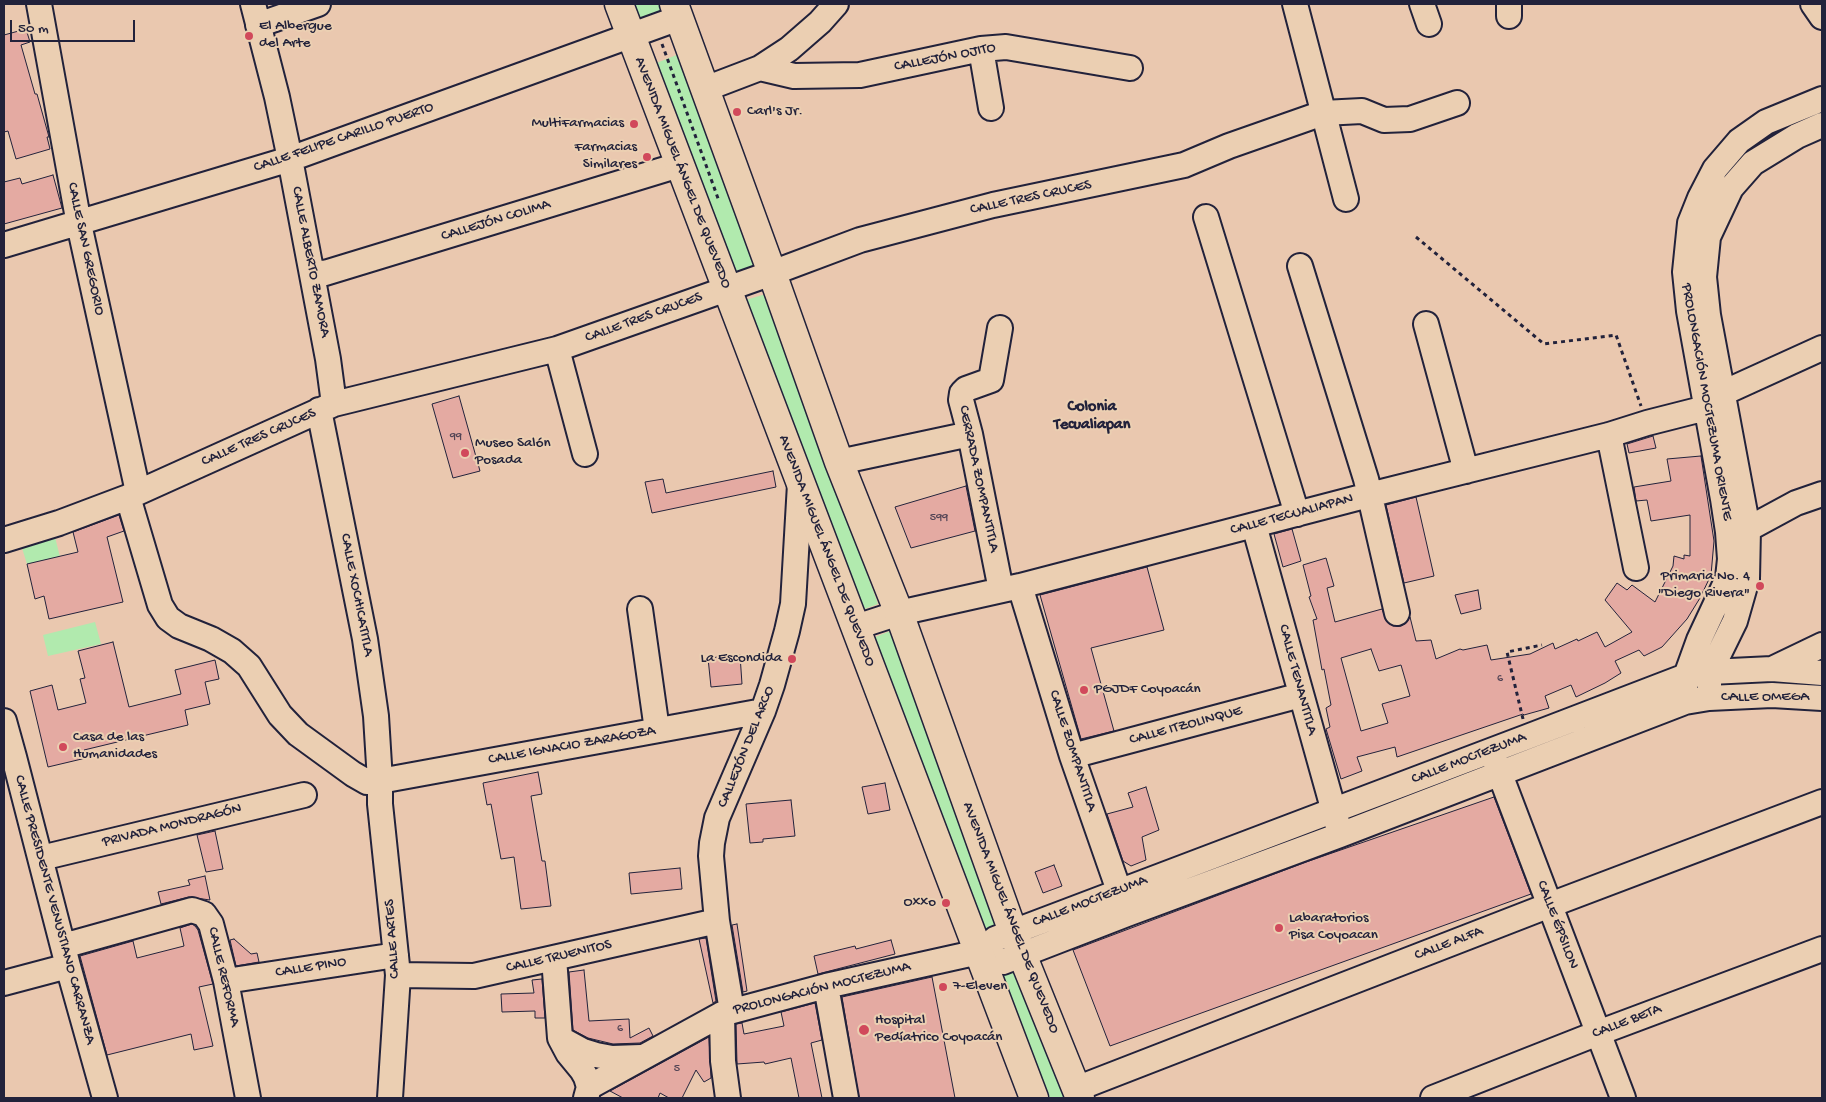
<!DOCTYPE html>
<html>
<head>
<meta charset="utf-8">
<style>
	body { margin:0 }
	#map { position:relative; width:1826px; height:1102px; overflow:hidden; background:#eac8af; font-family:"Gochi Hand",sans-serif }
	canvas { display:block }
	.frame { position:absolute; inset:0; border:5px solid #22223b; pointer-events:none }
	.scale { position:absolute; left:10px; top:20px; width:125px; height:22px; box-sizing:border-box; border:2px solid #22223b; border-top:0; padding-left:6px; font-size:15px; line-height:18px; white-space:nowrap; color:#22223b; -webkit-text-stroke:4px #ebcfb2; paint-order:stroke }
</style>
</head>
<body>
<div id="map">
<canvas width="1826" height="1102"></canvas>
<div class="frame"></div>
<div class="scale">50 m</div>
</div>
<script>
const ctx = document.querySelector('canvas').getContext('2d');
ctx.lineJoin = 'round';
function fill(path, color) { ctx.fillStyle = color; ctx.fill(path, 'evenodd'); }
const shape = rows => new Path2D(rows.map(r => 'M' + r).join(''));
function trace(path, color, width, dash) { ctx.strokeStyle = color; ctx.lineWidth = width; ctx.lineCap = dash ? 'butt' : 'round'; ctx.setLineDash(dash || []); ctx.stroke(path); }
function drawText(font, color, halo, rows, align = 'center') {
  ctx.font = font + ' "Gochi Hand",sans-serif'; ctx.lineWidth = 4; ctx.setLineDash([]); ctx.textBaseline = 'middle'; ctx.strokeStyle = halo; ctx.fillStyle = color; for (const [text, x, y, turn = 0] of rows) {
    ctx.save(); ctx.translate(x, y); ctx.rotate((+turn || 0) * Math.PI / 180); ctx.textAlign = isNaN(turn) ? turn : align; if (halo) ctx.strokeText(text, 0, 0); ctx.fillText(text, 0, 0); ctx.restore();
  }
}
fill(shape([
	[632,4,661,4,665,14,639,23],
	[679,54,759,272,733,278,654,64],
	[766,294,878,604,859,611,742,301],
	[55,537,60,557,27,564,22,548],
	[95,622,101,644,48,656,43,635],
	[893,630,1001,928,984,935,870,639],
	[1015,965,1066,1098,1045,1098,998,974]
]), '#b1eaae');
const building = shape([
	[26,29,30,42,21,45,35,94,37,94,49,137,47,137,50,149,16,159,8,131,4,132,4,35,26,29],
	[53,175,62,208,4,224,4,182,20,178,22,184,53,175],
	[459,396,480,471,453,478,432,404,459,396],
	[1653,436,1656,448,1629,453,1627,444,1653,436],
	[1701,456,1714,541,1711,575,1700,598,1687,619,1662,647,1644,656,1639,650,1615,661,1621,673,1605,683,1576,697,1571,685,1545,696,1549,708,1524,715,1523,714,1397,757,1395,747,1357,757,1362,771,1341,779,1326,729,1330,727,1326,708,1331,705,1324,669,1322,670,1313,620,1317,619,1309,597,1311,596,1303,565,1326,558,1334,586,1327,588,1335,622,1382,609,1387,622,1393,626,1401,626,1406,623,1410,617,1416,641,1431,640,1436,659,1460,649,1463,650,1487,645,1491,660,1530,654,1553,643,1555,649,1577,639,1578,641,1597,632,1605,647,1632,632,1605,600,1617,583,1627,590,1632,585,1655,602,1673,566,1674,556,1684,559,1684,555,1690,556,1690,515,1651,521,1647,500,1636,501,1634,487,1671,481,1667,459,1701,456],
	[1371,649,1379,671,1401,665,1410,696,1382,704,1388,723,1361,731,1341,658,1371,649],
	[773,471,776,487,652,513,645,482,663,479,666,493,773,471],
	[966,486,975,531,911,548,895,507,966,486],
	[1416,497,1434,576,1404,583,1386,505,1416,497],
	[119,515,124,531,107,537,123,602,49,619,44,596,35,599,27,564,78,552,73,532,119,515],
	[1292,529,1301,561,1283,567,1274,534,1292,529],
	[1147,567,1164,630,1091,648,1114,731,1081,739,1040,595,1147,567],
	[1478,590,1481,609,1461,614,1455,595,1478,590],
	[113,642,129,707,181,694,175,670,215,660,219,679,205,682,210,704,185,710,188,725,84,750,86,758,48,767,30,691,52,685,58,710,86,703,80,679,85,678,78,651,113,642],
	[740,655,742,684,711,687,708,658,740,655],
	[538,772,542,794,531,796,542,861,545,861,551,906,521,909,514,857,501,859,491,804,487,805,483,783,538,772],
	[885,783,890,810,868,814,862,787,885,783],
	[1146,787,1159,830,1142,837,1146,860,1131,866,1123,861,1107,814,1133,807,1128,793,1146,787],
	[1494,797,1531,894,1110,1046,1073,950,1306,862,1494,797],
	[791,800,795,836,763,839,763,842,750,843,746,804,791,800],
	[215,831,223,869,206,872,197,835,215,831],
	[1054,865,1062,886,1043,893,1035,872,1054,865],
	[680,868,682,889,631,894,629,873,680,868],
	[205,876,210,900,189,897,161,904,158,892,190,885,188,880,205,876],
	[192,924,195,926,198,930,213,984,199,987,213,1046,194,1050,191,1034,107,1055,80,956,133,941,137,958,184,946,180,928,192,924],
	[737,924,747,991,743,992,732,925,737,924],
	[706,938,716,1001,713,1003,699,939,706,938],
	[234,939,251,954,257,953,259,962,236,966,230,940,234,939],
	[891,940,895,954,818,974,814,956,855,946,856,949,891,940],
	[584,970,589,1021,629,1019,630,1038,649,1028,653,1036,640,1043,613,1044,588,1038,573,1030,569,972,584,970],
	[932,977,955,1098,859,1098,842,997,932,977],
	[542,979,545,1018,535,1018,535,1011,502,1012,501,994,534,993,532,980,542,979],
	[815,1003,822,1040,811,1043,822,1098,799,1098,791,1058,765,1064,764,1062,737,1064,736,1024,742,1023,744,1034,784,1026,781,1012,815,1003],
	[709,1037,711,1078,704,1082,696,1070,682,1098,669,1098,660,1093,658,1098,623,1098,610,1091,709,1037]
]);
fill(building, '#e4aaa2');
trace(building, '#22223b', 1);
const minor = shape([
	[39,4,79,224,138,492],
	[253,4,277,97,290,159,328,359,334,404],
	[1295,4,1346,199],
	[1422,4,1429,24],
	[1509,4,1509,16],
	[1813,4,1822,17],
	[258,25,318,4],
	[981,49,991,108],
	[760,68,794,76,860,75,981,49,1006,47,1130,68],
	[705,89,760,68,789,49,820,22,836,4],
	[1206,217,1297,514],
	[4,245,290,159,679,18],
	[1300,266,1366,479,1397,613],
	[312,272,325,273,679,165],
	[1426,324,1466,471],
	[1000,328,991,380,966,389,962,393,961,400,970,434,1001,590],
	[557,349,585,454],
	[319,410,365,639,376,716,380,781,380,804,398,975,390,1098],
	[1609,435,1636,568],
	[839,462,970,434],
	[128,497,160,605,168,618,179,626,211,639,232,651,249,666,280,715,298,734,353,774,367,782,380,781,763,711],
	[1254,525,1338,826],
	[1735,531,1748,529,1796,503,1822,494],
	[4,540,59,523,128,497,334,404,557,349,772,273,860,240,993,205,1184,165,1229,146,1323,113,1362,111,1384,120,1410,119,1457,103],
	[1020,586,1072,756,1124,905],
	[640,609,657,730],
	[856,627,899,613,1020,586,1369,495,1609,435,1647,423,1706,408,1723,393,1822,348],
	[1772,669,1822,645],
	[1709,684,1710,672,1735,621,1747,579,1748,529,1708,315,1704,277,1708,237,1731,188,1753,163,1797,136,1822,125],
	[1685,688,1686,676,1699,640,1728,578,1730,559,1728,532,1723,499,1689,311,1685,272,1690,223,1700,198,1715,169,1739,141,1766,122,1822,99],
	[4,721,14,757,68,966,105,1098],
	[1072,756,1301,695],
	[1495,761,1623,1098],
	[41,858,304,795],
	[63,946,192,910,204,914,211,924,226,981,248,1098],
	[979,952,1003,962,1127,914,1340,835,1685,702,1709,698,1772,695,1822,698],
	[554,958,560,1038,568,1053,582,1070,586,1077,589,1087,586,1098],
	[398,975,474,976,717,921],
	[226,981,396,955],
	[4,983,68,966],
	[826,986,846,1098],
	[732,1011,717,921,711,856,712,843,717,818,763,711,772,685,787,631,793,604,800,484],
	[722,1014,723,1061,728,1098],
	[561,1039,583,1051,596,1055,612,1058,641,1057],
	[589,1087,722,1014,826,986,979,952,995,939,1013,932,1527,737,1686,676,1710,672,1772,669,1822,673],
	[1076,1089,1550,905,1822,802],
	[1433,1098,1598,1033,1822,949]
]);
const major = shape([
	[619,4,1034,1098],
	[674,4,772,273,839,462,899,613,1013,932,1080,1098]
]);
trace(minor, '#22223b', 28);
trace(major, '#22223b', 31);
trace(shape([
	[662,44,719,201],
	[1416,237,1544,344,1616,335,1641,406],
	[1523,719,1507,652,1542,645]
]), '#22223b', 3, [4, 4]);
trace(minor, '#ebcfb2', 24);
trace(major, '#ebcfb2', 28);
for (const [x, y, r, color] of [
	[249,36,5,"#d1495b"],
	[737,112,5,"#d1495b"],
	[634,124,5,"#d1495b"],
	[647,157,5,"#d1495b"],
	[465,453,5,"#d1495b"],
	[1760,586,5,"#d1495b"],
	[792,659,5,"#d1495b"],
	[1084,690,5,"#d1495b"],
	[63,747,5,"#d1495b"],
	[946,903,5,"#d1495b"],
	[1279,928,5,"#d1495b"],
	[943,987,5,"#d1495b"],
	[864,1030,6,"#d1495b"]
]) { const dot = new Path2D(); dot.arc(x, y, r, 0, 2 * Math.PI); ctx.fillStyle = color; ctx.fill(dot); trace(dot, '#ebcfb2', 2); }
drawText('12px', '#524455', null, [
	["99",456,437],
	["599",939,518],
	["6",1500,679],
	["6",620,1029],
	["5",677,1069]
]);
drawText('15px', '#22223b', '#ebcfb2', [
	["El Albergue",259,27],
	["del Arte",259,44],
	["Carl's Jr.",747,112],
	["MultiFarmacias",624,124,"right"],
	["Farmacias",637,148,"right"],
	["Similares",637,165,"right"],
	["Museo Salón",475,444],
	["Posada",475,461],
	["Primaria No. 4",1750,577,"right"],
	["\"Diego Rivera\"",1750,594,"right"],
	["La Escondida",782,659,"right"],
	["PGJDF Coyoacán",1094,690],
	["Casa de las",73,738],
	["Humanidades",73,755],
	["Oxxo",936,903,"right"],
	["Labaratorios",1289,919],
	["Pisa Coyoacan",1289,936],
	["7-Eleven",953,987],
	["Hospital",875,1021],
	["Pedíatrico Coyoacán",875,1038]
], 'left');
drawText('15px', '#22223b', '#ebcfb2', [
	["CALLEJÓN OJITO",945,58,-11],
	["CALLE FELIPE CARILLO PUERTO",344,138,-19],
	["AVENIDA MIGUEL ÁNGEL DE QUEVEDO",682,173,69],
	["CALLE TRES CRUCES",1031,198,-12],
	["CALLEJÓN COLIMA",496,221,-17],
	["CALLE SAN GREGORIO",85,249,78],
	["CALLE ALBERTO ZAMORA",310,262,79],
	["CALLE TRES CRUCES",644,318,-20],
	["PROLONGACIÓN MOCTEZUMA ORIENTE",1706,402,80],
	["CALLE TRES CRUCES",259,438,-24],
	["CERRADA ZOMPANTITLA",978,479,78],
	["CALLE TECUALIAPAN",1292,515,-15],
	["AVENIDA MIGUEL ÁNGEL DE QUEVEDO",826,551,69],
	["CALLE XOCHICATITLA",356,595,79],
	["CALLE TENANTITLA",1297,680,75],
	["CALLE OMEGA",1765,698],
	["CALLE ITZOLINQUE",1186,726,-15],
	["CALLE IGNACIO ZARAGOZA",572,746,-10],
	["CALLEJÓN DEL ARCO",747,747,-68],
	["CALLE ZOMPANTITLA",1072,751,72],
	["CALLE MOCTEZUMA",1469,759,-21],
	["PRIVADA MONDRAGÓN",172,826,-14],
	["CALLE MOCTEZUMA",1090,902,-21],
	["CALLE PRESIDENTE VENUSTIANO CARRANZA",54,910,75],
	["AVENIDA MIGUEL ÁNGEL DE QUEVEDO",1010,918,69],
	["CALLE ÉPSILON",1557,925,69],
	["CALLE ARTES",393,939,-94],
	["CALLE ALFA",1449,944,-21],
	["CALLE TRUENITOS",559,957,-13],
	["CALLE PINO",311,968,-9],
	["CALLE REFORMA",223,977,77],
	["PROLONGACIÓN MOCTEZUMA",822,989,-14],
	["CALLE BETA",1627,1022,-21]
]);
drawText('bold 16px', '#22223b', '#ebcfb2', [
	["Colonia",1092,408],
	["Tecualiapan",1092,426]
]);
</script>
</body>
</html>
